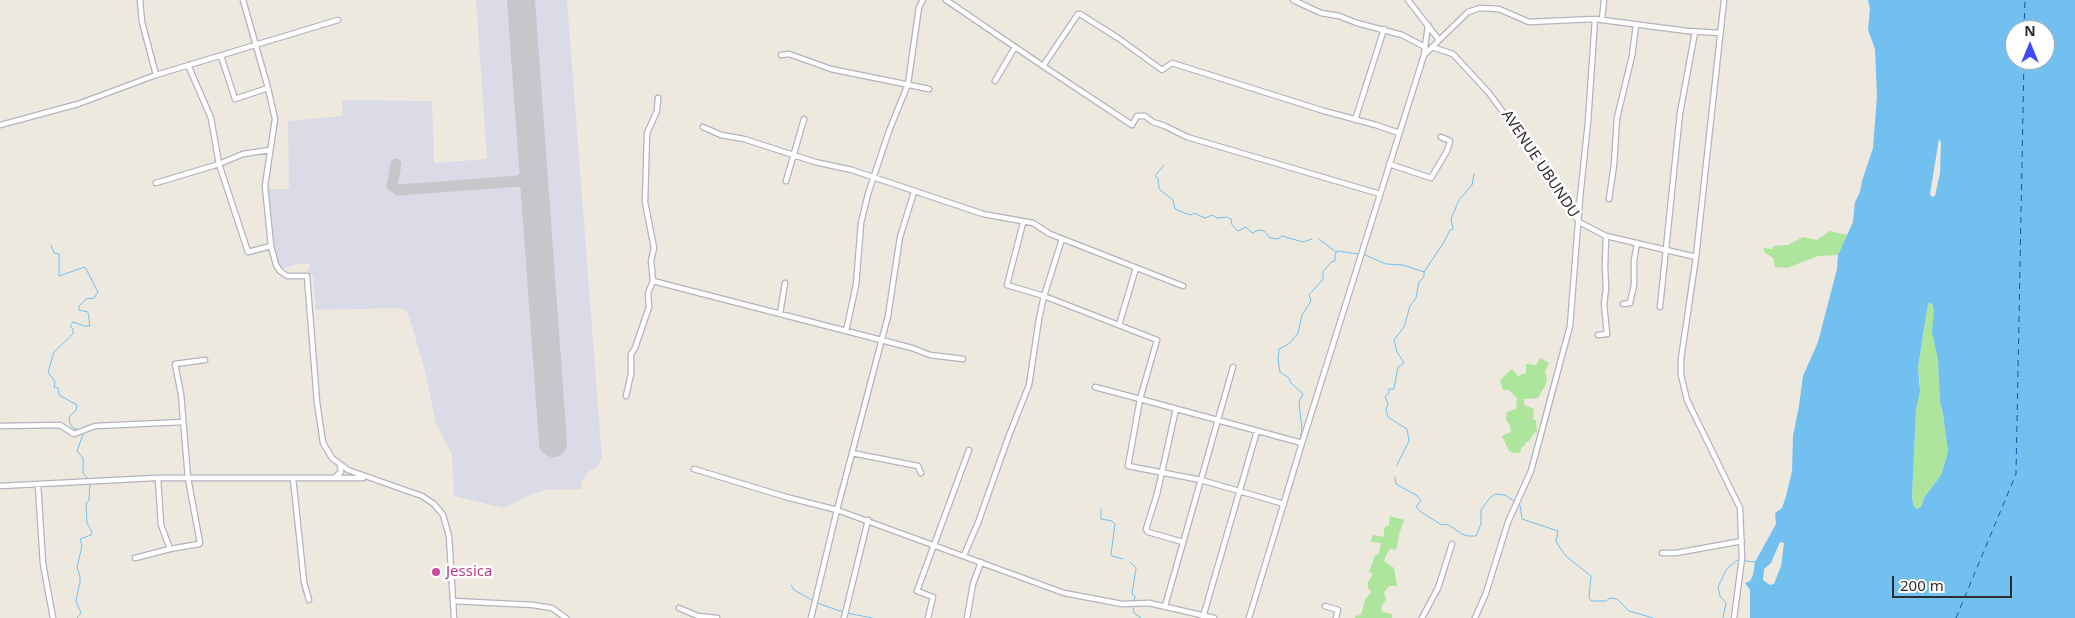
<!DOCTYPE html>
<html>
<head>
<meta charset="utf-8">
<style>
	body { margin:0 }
	#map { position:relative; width:2075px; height:618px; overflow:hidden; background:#eee9df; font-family:"Noto Sans",sans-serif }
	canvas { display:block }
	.north { position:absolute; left:2005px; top:20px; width:50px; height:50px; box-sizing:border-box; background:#fff; border:1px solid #ababab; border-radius:50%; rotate:0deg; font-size:14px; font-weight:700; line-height:20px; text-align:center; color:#2d2d2d }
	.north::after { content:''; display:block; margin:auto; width:18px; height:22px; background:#3e4bfc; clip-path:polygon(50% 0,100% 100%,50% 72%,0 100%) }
	.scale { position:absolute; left:1892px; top:576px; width:120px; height:22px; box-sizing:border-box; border:2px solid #2d2d2d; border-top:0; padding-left:6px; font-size:15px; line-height:18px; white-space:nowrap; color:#2d2d2d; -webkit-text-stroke:4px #fff; paint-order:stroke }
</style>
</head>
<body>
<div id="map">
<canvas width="2075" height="618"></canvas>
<div class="north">N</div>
<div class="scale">200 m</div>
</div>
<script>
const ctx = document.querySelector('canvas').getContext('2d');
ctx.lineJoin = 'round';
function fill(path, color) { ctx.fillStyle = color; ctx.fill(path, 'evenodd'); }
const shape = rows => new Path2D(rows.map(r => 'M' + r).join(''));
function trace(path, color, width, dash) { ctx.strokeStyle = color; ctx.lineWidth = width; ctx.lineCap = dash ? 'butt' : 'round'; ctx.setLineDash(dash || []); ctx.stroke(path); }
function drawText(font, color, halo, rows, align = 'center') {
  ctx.font = font + ' "Noto Sans",sans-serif'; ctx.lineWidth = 5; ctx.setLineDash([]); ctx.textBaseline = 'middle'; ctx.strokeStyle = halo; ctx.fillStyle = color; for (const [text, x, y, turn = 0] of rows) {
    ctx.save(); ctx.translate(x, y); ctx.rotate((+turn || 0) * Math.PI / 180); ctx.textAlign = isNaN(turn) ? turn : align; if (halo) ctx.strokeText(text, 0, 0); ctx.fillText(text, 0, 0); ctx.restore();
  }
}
fill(shape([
	[476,0,567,0,602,459,596,468,588,472,582,481,581,489,546,490,535,493,503,508,454,496,452,454,436,424,424,367,408,313,399,308,316,310,313,276,307,272,310,264,297,264,282,269,280,268,273,245,270,220,268,189,289,189,288,121,343,116,342,100,432,101,434,163,487,159]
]), '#dadbe7');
fill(shape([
	[1830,231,1847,235,1838,255,1818,256,1787,268,1775,267,1773,258,1764,252,1764,248,1772,249,1773,246,1788,245,1803,237,1817,240],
	[1928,303,1931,303,1934,310,1933,336,1938,360,1940,402,1943,414,1948,452,1941,475,1924,498,1921,507,1917,509,1914,507,1912,497,1916,410,1920,383,1918,368,1925,325,1926,306],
	[1540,358,1549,363,1545,372,1547,379,1545,386,1538,398,1524,399,1524,405,1534,409,1533,419,1536,420,1537,432,1534,433,1529,441,1525,443,1525,446,1522,446,1520,453,1514,453,1509,451,1502,436,1511,432,1510,425,1506,420,1507,412,1516,409,1517,398,1509,390,1503,390,1500,380,1512,369,1518,376,1526,373,1526,364,1536,365],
	[1390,516,1404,520,1400,531,1396,550,1390,549,1387,553,1384,561,1394,568,1397,586,1389,586,1384,592,1386,599,1381,608,1382,612,1392,614,1392,618,1355,618,1355,616,1361,615,1365,600,1371,592,1368,588,1368,582,1373,574,1369,572,1375,555,1379,554,1381,543,1370,542,1373,535,1384,537,1384,528,1389,525]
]), '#ace59b');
fill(shape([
	[1868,0,2075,0,2075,618,1750,618,1750,590,1745,583,1750,581,1753,575,1755,562,1776,524,1775,513,1782,508,1786,496,1792,471,1793,436,1799,406,1803,376,1818,342,1837,269,1838,255,1853,222,1855,202,1860,192,1862,181,1873,148,1877,96,1875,49,1868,30,1870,9],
	[2015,30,2045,30,2045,60,2015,60],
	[1939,139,1941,142,1940,173,1935,196,1932,197,1930,194],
	[1928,303,1932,304,1934,310,1932,332,1938,360,1940,402,1943,414,1948,452,1941,475,1924,498,1921,507,1917,509,1914,507,1912,498,1916,410,1920,390,1918,368],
	[1780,542,1784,543,1781,566,1774,584,1770,585,1763,580,1764,569,1771,563]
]), '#72c0f0');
trace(shape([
	[1164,165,1155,176,1158,178,1159,189,1173,200,1175,209,1187,214,1191,215,1194,213,1205,218,1212,215,1217,218,1227,217,1231,219,1232,225,1238,231,1246,227,1252,233,1259,230,1264,231,1270,238,1278,239,1282,236,1303,242,1312,239],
	[1319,239,1336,252],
	[51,245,54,253,59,254,59,276,85,267,98,292,94,298,86,299,79,306,79,310,88,312,90,326,84,326,73,322,70,326,73,329,73,334,54,352,48,372,55,382,54,387,58,388,59,395,77,405,76,410,69,417,70,423,73,428,80,430],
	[1365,255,1386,264,1403,265,1424,272],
	[1300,440,1302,430,1299,402,1303,394,1291,383,1289,378,1280,372,1278,359,1279,349,1290,343,1298,333,1302,315,1311,301,1309,295,1323,279,1323,272,1331,262,1335,261,1335,255,1337,251,1359,254],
	[1397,465,1409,441,1407,429,1388,417,1386,410,1388,404,1385,396,1388,394,1389,389,1394,389,1398,367,1404,363,1397,352,1394,340,1404,327,1410,306,1416,298,1419,282,1424,277,1424,272,1444,242,1450,230,1453,229,1451,219,1459,200,1472,185,1474,174],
	[1395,477,1396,484,1416,495,1421,500,1416,507,1421,512,1442,525,1447,524,1462,534,1468,536,1476,536,1481,524,1481,510,1489,499,1495,494,1505,495,1520,505,1522,519,1558,531,1556,541,1560,548,1567,557,1591,576,1589,598,1592,601,1606,601,1610,598,1617,599,1629,611,1653,618],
	[1101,509,1101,519,1112,521,1115,524,1111,554,1112,556,1123,559],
	[1130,562,1136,568,1132,594,1135,596,1134,601],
	[791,585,794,590,812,600],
	[817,603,843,612],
	[1133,607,1134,613,1141,618],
	[847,613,872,618],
	[77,618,81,613,76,601,80,582,80,576,77,567,82,546,80,539,91,535,92,532,87,523,86,504,89,500,90,481,83,473,83,458,77,451,84,432],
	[1723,618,1726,603,1720,596,1718,587,1726,570,1737,560,1755,562]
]), '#72c0f0', 1);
trace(shape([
	[2024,30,2025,0],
	[1956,618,2016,474,2024,60]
]), '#0c5ca1', 1, [6, 5]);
trace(shape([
	[519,181,531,188,535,196],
	[392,186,396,164],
	[398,190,519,181,530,173,533,164]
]), '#c8c6cb', 11);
trace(shape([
	[521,0,553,443]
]), '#c8c6cb', 28);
const minor = shape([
	[140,0,142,22,156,75],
	[243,0,268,88,275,119,265,186,271,246,276,265,280,271,287,276,307,276,317,402,323,443,332,458,348,470,422,496,434,504,443,515,449,536,454,618],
	[946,0,1043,66,1132,125,1137,116,1145,116,1153,122,1165,126,1187,137,1380,194],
	[1293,0,1321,13,1339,16,1357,23,1402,35,1425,47],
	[1408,0,1439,40],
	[1724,0,1696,257,1681,359,1681,375,1687,400,1740,508,1742,558,1734,618],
	[1602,20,1604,0],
	[1432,47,1453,54,1489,93,1555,183,1579,222,1606,236,1696,257],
	[781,55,789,54,831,69,929,89],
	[1424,55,1428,25],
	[221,56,235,99,268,88],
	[188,65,211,118,219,164,248,252,271,246],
	[1043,66,1078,14,1080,14,1118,38,1162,70,1172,63,1324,111,1376,125,1399,133],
	[995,81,1015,47],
	[1355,120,1384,29],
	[0,125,78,104,156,75,338,20],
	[703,127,721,135,744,139,815,162,852,170,983,214,1033,223,1050,234,1183,286],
	[1389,164,1431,178,1447,151,1450,141,1441,137],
	[786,181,804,119],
	[156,183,219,164,243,154,270,150],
	[914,192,900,237,888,316,837,510,1064,593,1122,604,1149,603,1214,618],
	[1609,199,1614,165,1617,118,1632,56,1636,25],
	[1023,223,1007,285,1044,296,1062,239],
	[653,281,912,348,930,355,963,359],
	[1623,304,1630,303,1634,285,1634,261,1637,243],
	[1660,307,1680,113,1695,32],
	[780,314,785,283],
	[1119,325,1136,268],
	[846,331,856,285,861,223,868,194,889,131,908,84,919,7,923,0],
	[1598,335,1607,334,1604,304,1606,289,1605,266,1606,236],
	[626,396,631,374,631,354,635,348,649,307,648,293,653,281,651,261,654,248,645,202,647,133,657,111,658,98],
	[1176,409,1157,494,1146,529,1148,532,1183,542],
	[0,426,60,425,74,434,95,426,183,422],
	[852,453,918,466,921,473],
	[694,469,786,497,837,510,811,618],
	[293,478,304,582,309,600],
	[334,478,341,472,340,465],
	[38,485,43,564,53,618],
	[0,486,155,478,363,478],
	[1284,504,1201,480,1128,466,1140,399,1302,443],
	[170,549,199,544,200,543,188,478,181,394,175,364,205,360],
	[1662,553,1676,553,1742,541],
	[964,555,978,523,1008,438,1029,385,1039,319,1044,296,1157,340,1140,399,1095,387],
	[135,558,170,549,161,525,158,479],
	[453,601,533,605,552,608,566,618],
	[1165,606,1233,367],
	[1325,606,1338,610,1336,618],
	[679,608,698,616,717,618],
	[1203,617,1257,431],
	[844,618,868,520],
	[928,618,933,597,917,591,969,450],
	[967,618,973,584,981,562],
	[1249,618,1302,443,1424,55,1468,12,1480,8,1499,9,1529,22,1595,19,1687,31,1720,33],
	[1422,618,1438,588,1452,544],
	[1475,618,1486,593,1508,522,1531,471,1570,326,1580,198,1588,122,1595,19]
]);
trace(minor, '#b3b3c0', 7);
trace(minor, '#fff', 4.5);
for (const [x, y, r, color] of [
	[436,572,5,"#d1479c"]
]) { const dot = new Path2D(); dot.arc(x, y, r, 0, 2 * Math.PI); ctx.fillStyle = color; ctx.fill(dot); trace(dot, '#fff', 2); }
drawText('15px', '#2d2d2d', '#fff', [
	["AVENUE UBUNDU",1540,164,56]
]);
drawText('15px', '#b23c85', '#fff', [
	["Jessica",446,572]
], 'left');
</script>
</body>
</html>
